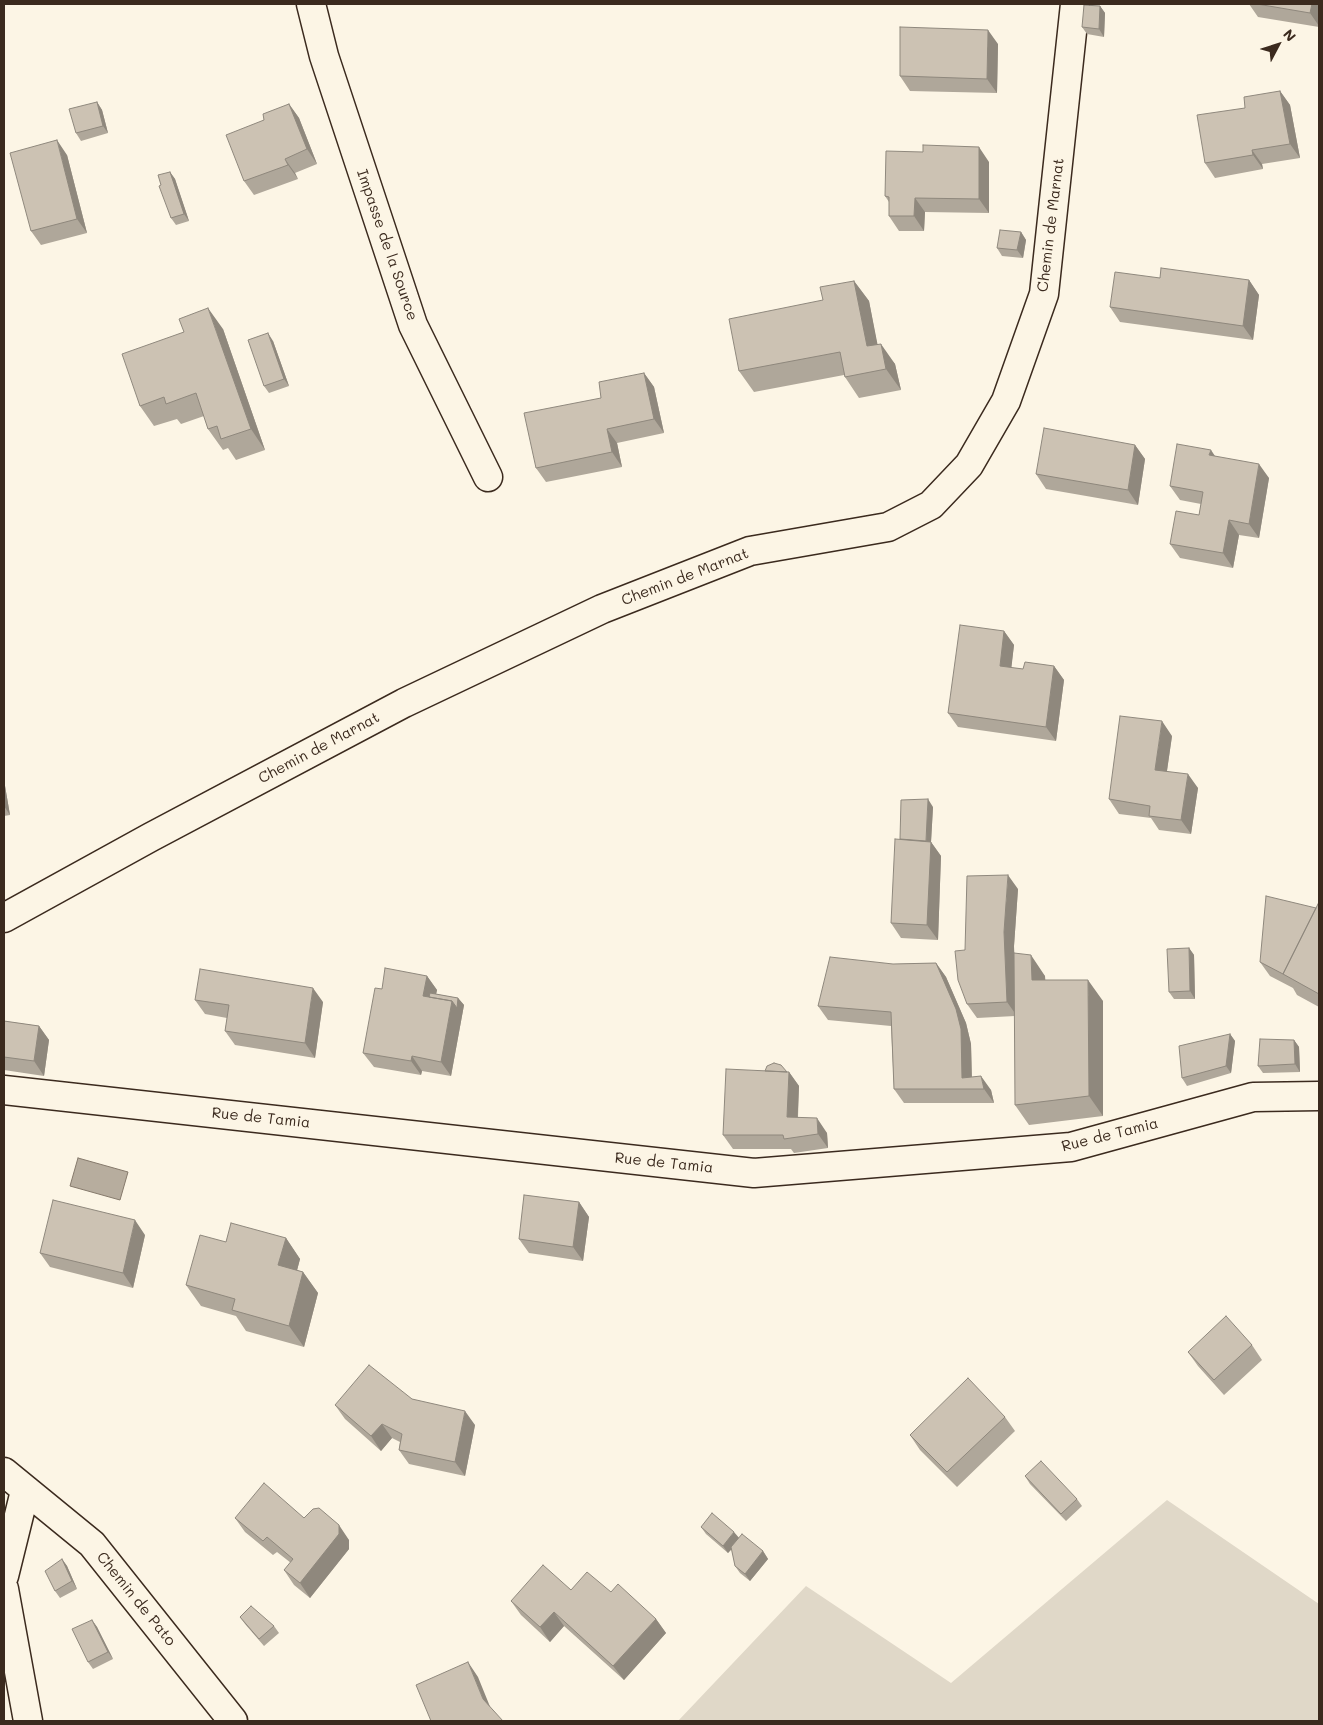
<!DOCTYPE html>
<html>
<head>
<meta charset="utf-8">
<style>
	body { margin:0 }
	#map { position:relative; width:1323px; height:1725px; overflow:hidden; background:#fcf5e5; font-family:Mali,sans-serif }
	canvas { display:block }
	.frame { position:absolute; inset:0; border:5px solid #3b2a1e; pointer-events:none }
	.north { position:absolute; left:1253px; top:20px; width:50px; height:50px; -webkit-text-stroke:4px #fcf5e5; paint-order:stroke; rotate:50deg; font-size:14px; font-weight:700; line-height:20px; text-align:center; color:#3b2a1e }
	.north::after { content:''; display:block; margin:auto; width:18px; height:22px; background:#3b2a1e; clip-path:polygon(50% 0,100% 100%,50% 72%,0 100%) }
</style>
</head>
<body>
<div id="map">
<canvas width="1323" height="1725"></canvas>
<div class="frame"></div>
<div class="north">N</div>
</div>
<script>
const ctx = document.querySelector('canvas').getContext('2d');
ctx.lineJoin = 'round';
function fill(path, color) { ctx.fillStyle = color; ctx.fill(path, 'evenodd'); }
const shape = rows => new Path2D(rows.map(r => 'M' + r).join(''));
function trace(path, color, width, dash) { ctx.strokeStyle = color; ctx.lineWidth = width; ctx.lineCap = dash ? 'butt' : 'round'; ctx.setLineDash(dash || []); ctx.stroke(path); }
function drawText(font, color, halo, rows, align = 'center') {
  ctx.font = font + ' Mali,sans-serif'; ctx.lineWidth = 4; ctx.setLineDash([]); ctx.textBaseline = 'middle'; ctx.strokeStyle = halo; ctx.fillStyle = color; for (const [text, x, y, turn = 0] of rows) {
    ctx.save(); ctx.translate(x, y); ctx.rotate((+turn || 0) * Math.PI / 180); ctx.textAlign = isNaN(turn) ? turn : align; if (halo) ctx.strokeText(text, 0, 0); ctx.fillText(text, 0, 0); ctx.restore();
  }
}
fill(shape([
	[1167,1500,1319,1604,1319,1721,678,1721,806,1586,951,1683]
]), '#e0d8c8');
const water = shape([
	[78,1158,128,1172,120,1200,70,1186,78,1158]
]);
fill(water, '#b7ad9e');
trace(water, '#85796b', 1);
const minor = shape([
	[311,4,324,56,413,325,488,477],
	[4,918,151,837,404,703,602,609,750,551,888,527,931,505,969,465,1006,401,1044,294,1075,4],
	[4,1090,754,1173,1071,1147,1253,1097,1319,1096],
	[4,1472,92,1544,233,1721],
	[4,1576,25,1491],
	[4,1589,28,1721]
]);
trace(minor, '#3b2a1e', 31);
trace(minor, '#fcf5e5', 28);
fill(shape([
	[1249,4,1319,4,1319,27,1258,17],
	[1100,6,1105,13,1104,37,1087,34,1082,27],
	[998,44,997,93,910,91,900,76],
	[1280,91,1290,105,1300,158,1262,164,1263,169,1215,178,1205,163,1245,108],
	[97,102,102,110,108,133,81,141,76,133],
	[289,104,299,118,317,164,295,173,298,179,254,195,244,181,264,120],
	[67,155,87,233,41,245,31,231],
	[989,162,989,213,925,212,924,231,899,231,889,216,889,202,885,196],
	[170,172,175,179,189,221,176,225,171,218,161,185],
	[1021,232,1026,240,1023,258,1002,256,997,248],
	[1160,278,1249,280,1259,295,1253,340,1120,322,1110,307],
	[854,281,869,301,877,344,895,364,901,390,859,398,845,377,844,375,754,392,739,371,823,300],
	[223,329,265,450,236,460,228,448,223,450,208,429,204,416,181,424,177,419,154,426,140,406],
	[273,341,289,386,269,393,264,386],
	[644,373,654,387,664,433,617,443,622,467,546,482,536,468,601,398],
	[1135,445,1145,459,1138,505,1046,489,1036,474],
	[1215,456,1269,478,1259,538,1239,535,1233,568,1180,558,1170,544,1199,515,1201,504,1180,500,1170,486],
	[1004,631,1014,645,1011,668,1023,669,1054,666,1064,680,1056,741,958,727,948,713],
	[1172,736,1167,771,1198,788,1191,834,1159,830,1151,818,1119,814,1109,799],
	[4,780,10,815,4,816],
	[933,807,931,842,941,856,938,940,901,938,891,923,900,839],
	[1018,889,1014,946,1014,953,1045,976,1045,980,1103,1001,1103,1116,1029,1125,1015,1105,1015,1016,977,1018,967,1004,965,950],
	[1319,904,1319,1007,1297,995,1293,988,1270,976,1260,962,1316,908],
	[1189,948,1194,955,1195,999,1174,999,1169,992],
	[936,963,946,977,966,1023,971,1044,972,1077,991,1090,994,1103,904,1103,894,1089,891,1026,828,1020,818,1006,893,964],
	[427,976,437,990,436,994,458,998,464,1005,451,1076,422,1071,421,1075,374,1067,363,1053,382,989],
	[195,1000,323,1002,315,1058,235,1045,225,1031,227,1018,205,1014],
	[4,1021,39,1026,49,1040,44,1076,4,1070],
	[1230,1034,1235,1041,1231,1073,1187,1086,1182,1078],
	[1294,1040,1299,1047,1300,1072,1263,1073,1258,1066],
	[765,1071,789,1072,799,1086,798,1117,827,1133,828,1148,794,1153,791,1149,733,1149,723,1135],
	[579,1202,589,1217,583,1261,529,1253,519,1239],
	[145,1235,133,1288,50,1267,40,1253],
	[286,1238,300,1259,297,1270,303,1272,318,1293,304,1347,246,1331,236,1316,201,1306,186,1285,226,1242],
	[1252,1345,1262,1360,1224,1395,1198,1366,1188,1352],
	[412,1399,475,1425,465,1476,409,1464,399,1450,400,1442,392,1438,381,1451,345,1419,335,1405],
	[1005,1417,1015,1431,957,1487,920,1450,910,1435],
	[1025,1476,1077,1499,1082,1506,1066,1521,1030,1484],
	[235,1518,304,1518,349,1540,349,1549,310,1598,294,1585,284,1570,291,1563,277,1552,273,1555,245,1532],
	[701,1527,739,1538,763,1551,768,1559,750,1581,740,1573,735,1566,732,1549,728,1553,706,1534],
	[62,1559,67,1566,77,1589,60,1598,55,1591],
	[571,1590,611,1592,656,1619,666,1633,624,1680,564,1626,550,1642,521,1615,511,1601],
	[240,1617,274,1626,279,1633,264,1646,245,1624],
	[92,1620,97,1627,113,1659,93,1669,88,1662]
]), '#afa79a');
fill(shape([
	[1312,4,1319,4,1319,26,1310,13],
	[1100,6,1105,13,1104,37,1099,29],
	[988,30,998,44,997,93,987,79],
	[1280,91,1290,105,1300,158,1290,144],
	[97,102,102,110,108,133,103,126],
	[289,104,299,118,317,164,307,149],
	[57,140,67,155,87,233,77,219],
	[979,147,989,162,989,213,979,199],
	[1252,150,1262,164,1263,169,1253,155],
	[285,159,295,173,298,179,288,165],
	[170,172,175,179,189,221,184,214],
	[915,198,925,212,924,231,914,216],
	[1021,232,1026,240,1023,258,1017,250],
	[1249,280,1259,295,1253,340,1243,326],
	[854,281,869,301,882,367,867,346],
	[208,308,223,329,265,450,251,429],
	[268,333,273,341,289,386,284,379],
	[881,344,895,364,901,390,886,369],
	[644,373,654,387,664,433,654,419],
	[607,429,617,443,622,467,612,452],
	[1135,445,1145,459,1138,505,1128,490],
	[1211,450,1221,465,1209,455],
	[1259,464,1269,478,1259,538,1249,524],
	[1229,520,1239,535,1233,568,1223,553],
	[1004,631,1014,645,1010,680,1000,666],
	[1054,666,1064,680,1056,741,1046,727],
	[1162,721,1172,736,1165,784,1155,770],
	[1188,774,1198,788,1191,834,1181,820],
	[4,780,10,815,4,806],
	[928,799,933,807,931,842,941,856,938,940,927,925,926,848],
	[1008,875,1018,889,1014,946,1017,1016,1007,1002,1004,932],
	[1189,948,1194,955,1195,999,1190,991],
	[1031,955,1045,976,1047,1000,1032,980],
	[936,963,946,977,966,1023,971,1044,972,1089,962,1078],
	[427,976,437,990,434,1004,423,996],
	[1088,980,1103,1001,1103,1116,1089,1096],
	[313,988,323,1002,315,1058,305,1043],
	[458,998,464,1005,451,1076,441,1062,452,1001],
	[39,1026,49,1040,44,1076,34,1061],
	[1230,1034,1235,1041,1231,1073,1226,1066],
	[1294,1040,1299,1047,1300,1072,1295,1064],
	[412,1056,422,1071,421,1075,411,1061],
	[789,1072,799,1086,797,1131,787,1117],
	[981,1076,991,1090,994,1103,984,1089],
	[817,1118,827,1133,828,1148,818,1134],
	[579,1202,589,1217,583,1261,573,1247],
	[135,1220,145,1235,133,1288,123,1273],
	[286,1238,300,1259,293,1286,278,1265],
	[303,1272,318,1293,304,1347,289,1326],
	[465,1411,475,1425,465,1476,455,1462],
	[382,1424,392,1438,381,1451,371,1436],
	[339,1525,349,1540,349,1549,310,1598,300,1583],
	[734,1532,740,1539,728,1553,723,1546],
	[763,1551,768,1559,750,1581,745,1574],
	[62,1559,67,1566,77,1589,72,1581],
	[554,1612,564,1626,550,1642,540,1627],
	[656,1619,666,1633,624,1680,613,1666],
	[92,1620,97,1627,113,1659,108,1652],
	[468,1662,478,1677,493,1714,483,1699]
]), '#8f887d');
const building = shape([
	[1257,4,1312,4,1310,13,1257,4],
	[1084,5,1100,6,1099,29,1082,27,1084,5],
	[900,27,988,30,987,79,900,76,900,27],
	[1280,91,1290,144,1252,150,1253,155,1205,163,1197,115,1245,108,1244,97,1280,91],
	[97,102,103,126,76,133,69,109,97,102],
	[289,104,307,149,285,159,288,165,244,181,226,135,264,120,263,114,289,104],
	[57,140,77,219,31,231,10,153,57,140],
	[923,145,979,147,979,199,915,198,914,216,889,216,889,197,885,196,886,151,923,152,923,145],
	[170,172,184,214,171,218,159,186,161,185,158,175,170,172],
	[1000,230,1021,232,1017,250,997,248,1000,230],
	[1161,268,1249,280,1243,326,1110,307,1115,272,1160,278,1161,268],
	[854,281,867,346,881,344,886,369,845,377,840,352,739,371,729,319,823,300,820,287,854,281],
	[208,308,251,429,221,439,217,426,208,429,196,393,166,404,164,397,140,406,122,354,184,332,179,319,208,308],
	[268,333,284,379,264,386,248,340,268,333],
	[644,373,654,419,607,429,612,452,536,468,524,413,601,398,599,382,644,373],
	[1044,428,1135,445,1128,490,1036,474,1044,428],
	[1177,444,1211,450,1209,455,1259,464,1249,524,1229,520,1223,553,1170,544,1176,511,1199,515,1203,492,1170,486,1177,444],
	[960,625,1004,631,1000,666,1023,669,1025,662,1054,666,1046,727,948,713,960,625],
	[1120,716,1162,721,1155,770,1188,774,1181,820,1149,816,1150,806,1109,799,1120,716],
	[928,799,926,841,900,839,901,800,928,799],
	[895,839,931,842,927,925,891,923,895,839],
	[1008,875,1004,932,1007,1002,967,1004,958,980,955,951,965,950,967,876,1008,875],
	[1266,896,1316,908,1283,974,1260,962,1266,896],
	[1318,904,1319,904,1319,994,1283,974,1318,904],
	[1189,948,1190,991,1169,992,1167,949,1189,948],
	[1014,953,1031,955,1032,980,1088,980,1089,1096,1015,1105,1014,953],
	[830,957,893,964,936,963,956,1009,961,1029,962,1078,981,1076,984,1089,894,1089,891,1012,818,1006,830,957],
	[385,968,427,976,423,996,452,1001,441,1062,412,1056,411,1061,363,1053,375,988,382,989,385,968],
	[200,969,313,988,305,1043,225,1031,229,1005,195,1000,200,969],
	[430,993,458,998,457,1008,452,1001,429,997,430,993],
	[4,1021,39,1026,34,1061,4,1057,4,1021],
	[1230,1034,1226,1066,1182,1078,1179,1046,1230,1034],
	[1260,1039,1294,1040,1295,1064,1258,1066,1260,1039],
	[774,1063,781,1065,787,1072,765,1071,767,1066,774,1063],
	[726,1069,789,1072,787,1117,817,1118,818,1134,784,1139,783,1135,723,1135,726,1069],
	[524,1195,579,1202,573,1247,519,1239,524,1195],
	[53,1200,135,1220,123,1273,40,1253,53,1200],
	[231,1223,286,1238,278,1265,303,1272,289,1326,232,1310,235,1299,186,1285,200,1235,226,1242,231,1223],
	[1226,1316,1252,1345,1214,1380,1188,1352,1226,1316],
	[369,1365,412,1399,465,1411,455,1462,399,1450,402,1434,382,1424,371,1436,335,1405,369,1365],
	[968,1378,1005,1417,947,1472,910,1435,968,1378],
	[1041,1461,1077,1499,1061,1514,1025,1476,1041,1461],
	[264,1483,304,1518,313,1509,319,1508,339,1525,339,1534,300,1583,284,1570,293,1559,267,1537,263,1541,235,1518,264,1483],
	[712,1513,734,1532,723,1546,701,1527,712,1513],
	[742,1534,763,1551,745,1574,735,1566,731,1547,742,1534],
	[62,1559,72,1581,55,1591,45,1571,62,1559],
	[543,1565,571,1590,587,1572,611,1592,618,1584,656,1619,613,1666,554,1612,540,1627,511,1601,543,1565],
	[251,1606,274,1626,259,1639,240,1617,251,1606],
	[92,1620,108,1652,88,1662,72,1629,92,1620],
	[468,1662,483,1699,503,1721,431,1721,416,1685,468,1662]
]);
fill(building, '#ccc2b3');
trace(building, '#8f887d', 1);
drawText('15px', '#3b2a1e', '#fcf5e5', [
	["Chemin de Marnat",1051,225,-83],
	["Impasse de la Source",387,245,71],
	["Chemin de Marnat",685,577,-21],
	["Chemin de Marnat",319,748,-28],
	["Rue de Tamia",261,1118,6],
	["Rue de Tamia",1110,1135,-14],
	["Rue de Tamia",664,1163,6],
	["Chemin de Pato",136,1599,51]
]);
</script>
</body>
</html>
